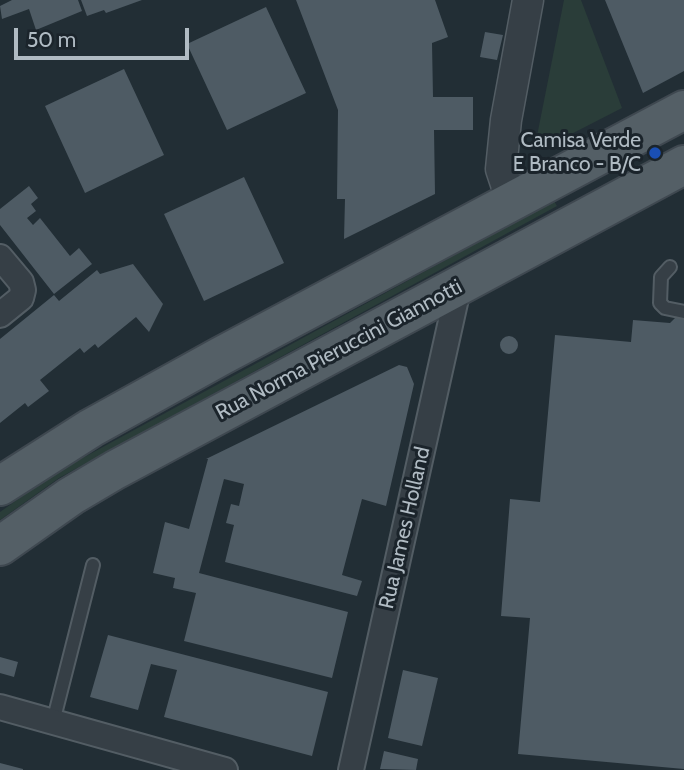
<!DOCTYPE html>
<html>
<head>
<meta charset="utf-8">
<style>
	body { margin:0 }
	#map { position:relative; width:684px; height:770px; overflow:hidden; background:#222e35; font-family:Cabin,sans-serif }
	canvas { display:block }
	.scale { position:absolute; left:14px; top:28px; width:175px; height:32px; box-sizing:border-box; border:4px solid #b0bbc3; border-top:0; padding-left:9px; font-size:21px; line-height:24px; white-space:nowrap; color:#b0bbc3; -webkit-text-stroke:5px #1b242b; paint-order:stroke }
</style>
</head>
<body>
<div id="map">
<canvas width="684" height="770"></canvas>
<div class="scale">50 m</div>
</div>
<script>
const ctx = document.querySelector('canvas').getContext('2d');
ctx.lineJoin = 'round';
function fill(path, color) { ctx.fillStyle = color; ctx.fill(path, 'evenodd'); }
const shape = rows => new Path2D(rows.map(r => 'M' + r).join(''));
function trace(path, color, width, dash) { ctx.strokeStyle = color; ctx.lineWidth = width; ctx.lineCap = dash ? 'butt' : 'round'; ctx.setLineDash(dash || []); ctx.stroke(path); }
function drawText(font, color, halo, rows, align = 'center') {
  ctx.font = font + ' Cabin,sans-serif'; ctx.lineWidth = 6; ctx.setLineDash([]); ctx.textBaseline = 'middle'; ctx.strokeStyle = halo; ctx.fillStyle = color; for (const [text, x, y, turn = 0] of rows) {
    ctx.save(); ctx.translate(x, y); ctx.rotate((+turn || 0) * Math.PI / 180); ctx.textAlign = isNaN(turn) ? turn : align; if (halo) ctx.strokeText(text, 0, 0); ctx.fillText(text, 0, 0); ctx.restore();
  }
}
fill(shape([
	[564,0,581,0,622,108,544,148,536,141],
	[554,201,557,206,59,478,0,520,0,512,57,472]
]), '#2a3d39');
fill(shape([
	[12,0,78,0,82,11,36,30,29,9,2,19,0,6],
	[81,0,142,0,106,13,104,10,87,16],
	[296,0,435,0,448,37,432,43,433,97,473,97,473,130,434,130,435,194,344,239,345,199,337,199,338,110],
	[605,0,684,0,684,71,643,93],
	[266,7,306,93,227,130,187,44],
	[485,32,503,35,497,60,480,57],
	[124,69,164,155,85,193,45,106],
	[244,177,284,263,204,301,164,214],
	[29,186,38,198,31,204,36,211,27,218,33,225,40,218,70,256,79,248,92,264,54,294,0,225,0,209],
	[133,264,163,304,149,332,136,317,98,348,95,344,84,353,80,348,40,380,49,391,28,407,25,403,0,423,0,339,54,295,59,301,97,270,100,274],
	[676,317,684,318,684,769,518,754,530,618,501,616,510,499,540,502,555,335,631,342,633,320,670,323],
	'500 345a9 9 0 1 1 18 0a9 9 0 1 1-18 0Z',
	[399,365,407,367,414,384,386,506,362,499,342,575,362,581,357,596,225,562,234,525,226,523,231,504,239,506,244,484,224,479,199,573,348,612,332,678,184,641,196,593,173,588,175,578,153,573,165,522,189,529,208,459,206,459],
	[108,635,328,692,312,756,164,717,177,670,151,664,138,710,90,697],
	[0,657,18,662,14,677,0,673],
	[403,670,438,678,422,746,388,738],
	[384,751,418,759,416,770,380,769],
	[0,763,23,769,23,770,0,770]
]), '#4e5b64');
const service = shape([
	[670,267,661,277,660,303,665,308,684,312],
	[53,722,93,565]
]);
const minor = shape([
	[0,257,21,282,23,290,21,298,0,315],
	[0,707,225,770],
	[351,770,459,285]
]);
const tertiary = shape([
	[512,202,501,169,506,120,528,0]
]);
const primary = shape([
	[0,486,91,428,221,356,684,110],
	[0,546,71,496,115,470,684,165]
]);
trace(service, '#535d64', 16);
trace(minor, '#535d64', 28);
trace(tertiary, '#535d64', 33);
trace(primary, '#3f4850', 42);
trace(service, '#363f46', 12);
trace(minor, '#363f46', 24);
trace(tertiary, '#363f46', 30);
trace(primary, '#545f66', 38);
for (const [x, y, r, color] of [
	[655,153,7,"#1a4fb4"]
]) { const dot = new Path2D(); dot.arc(x, y, r, 0, 2 * Math.PI); ctx.fillStyle = color; ctx.fill(dot); trace(dot, '#1b242b', 2.5); }
drawText('21px', '#b0bbc3', '#1b242b', [
	["Camisa Verde",641,141],
	["E Branco - B/C",641,165]
], 'right');
drawText('21px', '#b0bbc3', '#1b242b', [
	["Rua Norma Pieruccini Giannotti",339,350,-28],
	["Rua James Holland",405,528,-77]
]);
</script>
</body>
</html>
